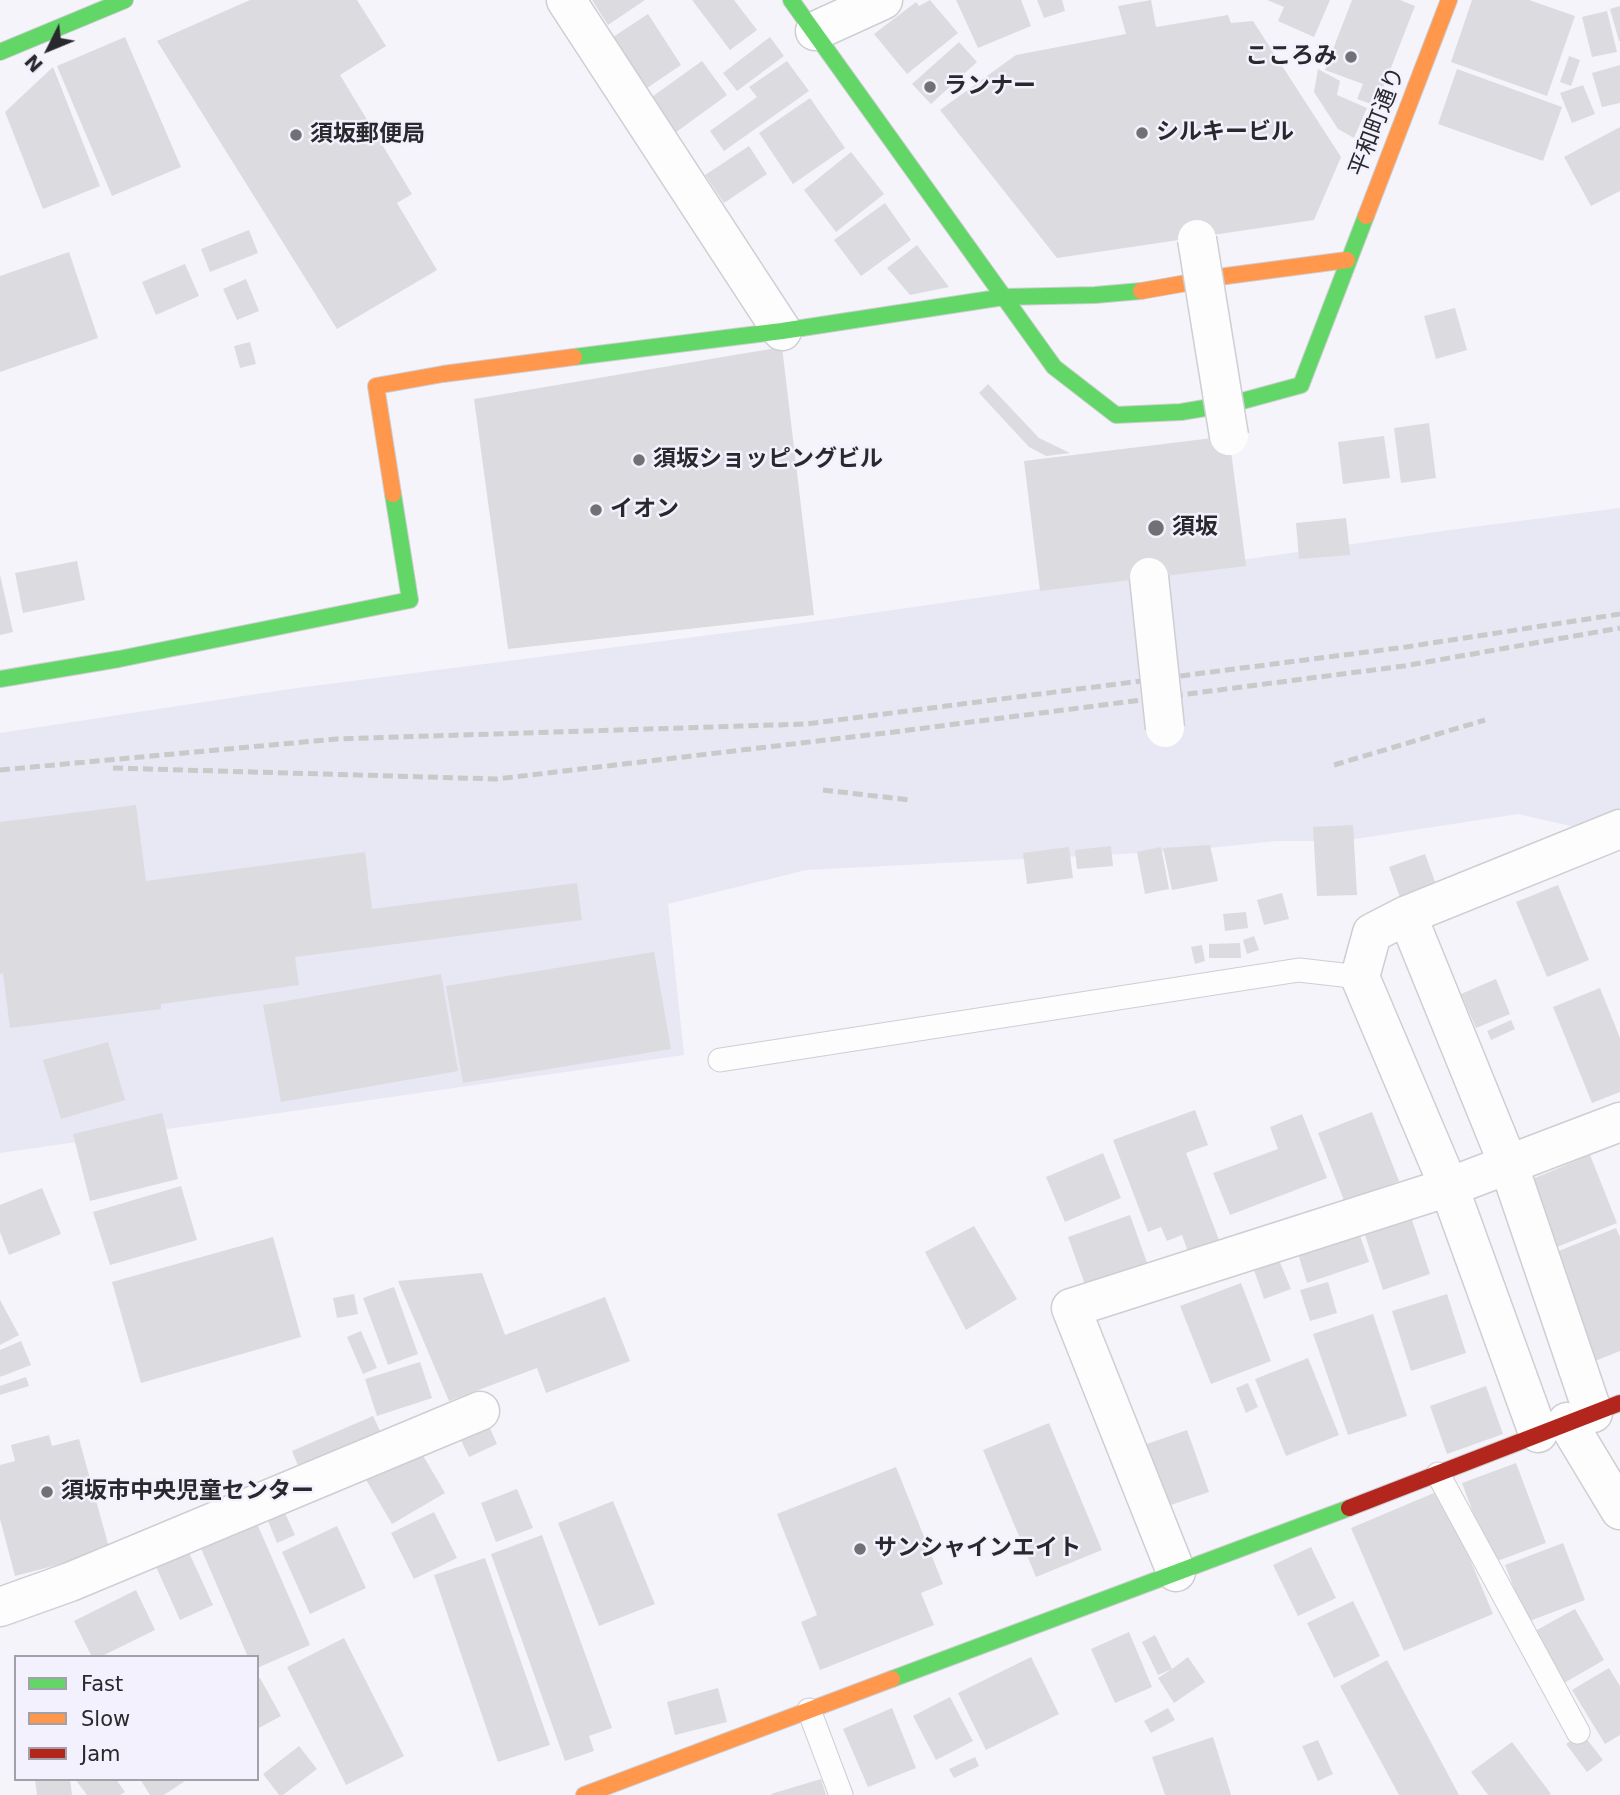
<!DOCTYPE html>
<html>
<head>
<meta charset="utf-8">
<style>
	body { margin:0 }
	#map { position:relative; width:1620px; height:1795px; overflow:hidden; background:#f4f4fa; font-family:"DejaVu Sans",sans-serif }
	canvas { display:block }
	.legend { position:absolute; left:14px; top:1655px; width:245px; height:126px; box-sizing:border-box; background:#f2f1fd; border:2px solid #a2a1aa; margin:0; padding:9px 12px; list-style:none; font-size:21px; color:#29292d }
	.legend li { display:flex; align-items:center; gap:14px; height:35px }
	.legend b { width:35px; border:2px solid #a2a1aa }
	.north { position:absolute; left:14px; top:14px; width:70px; height:70px; -webkit-text-stroke:5px #f2f1fd; paint-order:stroke; rotate:227deg; font-size:19px; font-weight:700; line-height:28px; text-align:center; color:#29292d }
	.north::after { content:''; display:block; margin:auto; width:24px; height:32px; background:#29292d; clip-path:polygon(50% 0,100% 100%,50% 72%,0 100%) }
</style>
</head>
<body>
<div id="map">
<canvas width="1620" height="1795"></canvas>
<ul class="legend">
<li><b style="height:9px;background:#63d668"></b>Fast</li>
<li><b style="height:9px;background:#ff974d"></b>Slow</li>
<li><b style="height:9px;background:#b3261e"></b>Jam</li>
</ul>
<div class="north">N</div>
</div>
<script>
const ctx = document.querySelector('canvas').getContext('2d');
ctx.lineJoin = 'round';
function fill(path, color) { ctx.fillStyle = color; ctx.fill(path, 'evenodd'); }
const shape = rows => new Path2D(rows.map(r => 'M' + r).join(''));
function trace(path, color, width, dash) { ctx.strokeStyle = color; ctx.lineWidth = width; ctx.lineCap = dash ? 'butt' : 'round'; ctx.setLineDash(dash || []); ctx.stroke(path); }
function drawText(font, color, halo, rows, align = 'center') {
  ctx.font = font + ' "DejaVu Sans","Noto Sans JP",sans-serif'; ctx.lineWidth = 5; ctx.setLineDash([]); ctx.textBaseline = 'middle'; ctx.strokeStyle = halo; ctx.fillStyle = color; for (const [text, x, y, turn = 0] of rows) {
    ctx.save(); ctx.translate(x, y); ctx.rotate((+turn || 0) * Math.PI / 180); ctx.textAlign = isNaN(turn) ? turn : align; if (halo) ctx.strokeText(text, 0, 0); ctx.fillText(text, 0, 0); ctx.restore();
  }
}
fill(shape([
	[1620,508,1620,834,1601,833,1518,814,1342,841,1276,841,1180,851,806,870,668,904,684,1055,0,1153,0,733,290,689,803,623,1450,530]
]), '#e8e7f4');
fill(shape([
	[250,0,357,0,386,46,340,75,412,194,397,203,437,270,337,329,157,41],
	[592,0,645,0,608,25],
	[692,0,734,0,757,30,730,50],
	[930,0,958,33,907,74,874,34,916,2,919,6],
	[956,0,1021,0,1031,26,978,48],
	[1037,0,1062,0,1065,11,1044,18],
	[1151,0,1156,27,1228,15,1231,23,1253,21,1341,157,1314,220,1057,258,940,110,1016,55,1126,34,1118,6],
	[1267,0,1330,0,1314,37,1278,21,1284,7],
	[1352,0,1400,0,1415,6,1376,106,1357,99,1363,84,1325,70],
	[1472,0,1529,0,1575,16,1547,96,1451,62],
	[1620,6,1620,41,1619,41,1610,9],
	[1607,11,1617,52,1592,57,1582,17],
	[648,14,681,65,647,88,613,37],
	[125,37,181,167,112,196,57,66],
	[770,37,784,56,737,91,723,73],
	[959,42,977,62,931,104,912,84],
	[1569,56,1580,60,1571,86,1560,82],
	[702,61,727,95,675,133,649,99],
	[787,61,809,91,724,151,710,131,757,97,749,87],
	[1620,65,1620,103,1602,107,1592,73],
	[53,67,100,186,43,209,5,112],
	[1318,69,1340,81,1337,95,1367,108,1354,138,1338,129,1314,92],
	[1457,69,1562,107,1543,161,1438,124],
	[1583,85,1595,114,1572,123,1560,93],
	[810,98,845,148,793,184,759,133],
	[1620,127,1620,191,1591,206,1564,157],
	[749,146,767,174,724,203,705,175],
	[851,152,884,194,836,232,804,190],
	[885,203,911,240,861,276,834,240],
	[249,230,258,253,210,272,201,249],
	[917,245,949,287,910,295,887,268],
	[69,252,98,338,0,372,0,276],
	[185,264,199,296,156,315,142,282],
	[246,279,259,311,237,320,223,289],
	[1455,308,1467,350,1436,359,1424,316],
	[250,342,256,364,240,368,234,346],
	[782,347,814,615,508,649,474,399],
	[988,384,1039,438,1070,453,1046,456,1029,447,979,393],
	[1429,423,1436,478,1401,483,1394,428],
	[1229,436,1246,566,1040,591,1024,461],
	[1384,436,1390,478,1343,484,1338,442],
	[1346,518,1350,555,1299,559,1296,523],
	[77,561,85,600,23,613,15,573],
	[0,575,13,632,0,635],
	[136,805,146,881,365,852,372,909,577,883,582,920,295,957,299,985,161,1004,161,1009,10,1028,3,973,0,974,0,822],
	[1353,825,1357,895,1317,896,1313,827],
	[1210,845,1218,881,1172,890,1163,848],
	[1111,846,1113,866,1077,869,1075,850],
	[1069,847,1073,878,1027,884,1023,853],
	[1161,847,1169,889,1145,894,1137,852],
	[1425,854,1437,887,1401,900,1389,867],
	[1558,885,1589,960,1547,977,1516,902],
	[1282,893,1289,919,1264,925,1257,900],
	[1246,912,1248,928,1225,931,1223,914],
	[1254,936,1259,950,1247,954,1243,940],
	[1240,943,1241,958,1209,958,1209,944],
	[1202,945,1205,961,1195,964,1191,947],
	[654,952,671,1049,463,1083,446,986],
	[441,974,458,1071,281,1102,263,1005],
	[1496,979,1510,1014,1476,1028,1461,994],
	[1600,988,1620,1038,1620,1092,1592,1103,1553,1007],
	[1511,1020,1515,1029,1491,1040,1487,1031],
	[108,1042,125,1100,61,1119,43,1060],
	[1195,1110,1208,1145,1186,1153,1219,1240,1188,1252,1182,1235,1167,1241,1161,1227,1148,1232,1113,1140],
	[1372,1112,1399,1181,1345,1203,1318,1133],
	[162,1113,178,1179,90,1201,73,1134],
	[1302,1114,1327,1178,1230,1215,1213,1173,1278,1149,1270,1127],
	[1103,1153,1121,1198,1065,1222,1046,1177],
	[1590,1155,1617,1223,1552,1249,1525,1182],
	[181,1186,197,1240,110,1265,93,1212],
	[42,1188,61,1234,9,1255,0,1232,0,1205],
	[1410,1214,1430,1274,1383,1290,1363,1229],
	[1130,1215,1150,1271,1088,1293,1068,1237],
	[1356,1224,1369,1262,1307,1283,1295,1244],
	[974,1226,1017,1299,966,1330,925,1252],
	[1616,1228,1620,1237,1620,1351,1595,1361,1551,1254],
	[273,1237,301,1337,141,1383,112,1282],
	[1279,1260,1291,1289,1264,1299,1254,1270],
	[482,1273,505,1335,605,1297,630,1361,546,1393,537,1368,449,1401,398,1281],
	[1328,1282,1337,1313,1310,1321,1300,1290],
	[1241,1283,1271,1361,1211,1384,1180,1306],
	[394,1287,418,1354,388,1365,363,1298],
	[354,1294,358,1314,337,1318,333,1298],
	[1447,1294,1466,1353,1411,1371,1392,1311],
	[0,1300,19,1335,0,1345],
	[1373,1314,1407,1416,1348,1435,1313,1334],
	[361,1331,377,1368,363,1374,347,1337],
	[21,1341,31,1365,0,1377,0,1350],
	[1308,1358,1339,1435,1286,1456,1255,1379],
	[420,1362,432,1398,377,1416,365,1379],
	[26,1377,29,1386,0,1395,0,1386],
	[1248,1383,1258,1407,1246,1413,1236,1388],
	[1486,1386,1503,1434,1447,1454,1430,1406],
	[484,1415,497,1444,469,1457,455,1428],
	[373,1416,381,1433,299,1468,292,1451],
	[1049,1423,1102,1550,1036,1577,983,1450],
	[1187,1430,1209,1492,1162,1508,1141,1446],
	[49,1435,52,1446,79,1439,110,1551,15,1576,0,1519,0,1465,15,1461,11,1445],
	[418,1447,445,1493,392,1524,365,1478],
	[1516,1463,1546,1543,1492,1563,1462,1483],
	[896,1467,943,1584,921,1593,934,1625,820,1670,801,1622,817,1615,777,1514],
	[517,1489,533,1528,496,1542,481,1503],
	[1441,1490,1493,1614,1404,1651,1351,1528],
	[613,1501,655,1604,599,1626,558,1523],
	[434,1512,457,1558,414,1579,391,1533],
	[285,1513,295,1535,277,1543,268,1521],
	[255,1519,310,1645,257,1668,257,1657,248,1657,199,1544],
	[337,1526,366,1588,310,1614,282,1552],
	[542,1535,612,1728,589,1736,594,1751,565,1761,491,1554],
	[1563,1543,1585,1600,1527,1622,1505,1565],
	[186,1546,213,1605,180,1620,153,1560],
	[1311,1547,1336,1598,1298,1616,1273,1565],
	[485,1558,550,1745,498,1762,434,1575],
	[136,1590,155,1630,100,1657,92,1657,74,1621],
	[1353,1601,1380,1656,1334,1678,1307,1623],
	[1575,1609,1604,1660,1564,1683,1535,1631],
	[1129,1632,1152,1687,1115,1703,1091,1649],
	[1155,1635,1172,1669,1188,1657,1205,1682,1174,1703,1158,1678,1172,1669,1158,1675,1142,1642],
	[344,1638,404,1756,346,1785,287,1667],
	[1031,1657,1059,1714,986,1750,958,1693],
	[1387,1660,1459,1795,1399,1795,1340,1686],
	[1609,1668,1620,1686,1620,1735,1605,1744,1572,1690],
	[260,1678,281,1716,257,1729,257,1679],
	[718,1688,727,1722,675,1735,667,1702],
	[950,1697,973,1741,936,1760,913,1716],
	[892,1708,916,1768,868,1787,843,1729],
	[1168,1708,1175,1720,1151,1733,1144,1721],
	[1582,1733,1603,1760,1587,1772,1566,1744],
	[1213,1737,1231,1795,1165,1795,1152,1757],
	[1318,1740,1333,1774,1318,1781,1302,1746],
	[1512,1742,1551,1794,1549,1795,1488,1795,1471,1772],
	[299,1746,317,1769,283,1795,279,1795,263,1774],
	[975,1757,979,1766,954,1778,949,1769],
	[35,1779,70,1779,72,1795,37,1795],
	[75,1779,116,1779,125,1792,120,1795,87,1795],
	[140,1779,188,1779,164,1795,150,1795],
	[821,1779,826,1795,772,1795,771,1794]
]), '#dbdbe0');
const lane = shape([
	[720,1060,1299,970,1360,977],
	[1438,1474,1578,1732],
	[809,1710,841,1795]
]);
const street = shape([
	[566,0,782,331],
	[815,31,883,0],
	[1407,915,1620,829],
	[1567,1422,1620,1510],
	[1538,1433,1449,1187,1360,977,1372,933,1407,915,1509,1166,1593,1413],
	[1176,1572,1071,1308,1449,1187,1620,1122],
	[0,1607,70,1582,480,1411]
]);
const fast = shape([
	[791,0,1054,367,1116,415,1181,412,1235,403,1301,385,1366,216],
	[0,52,125,0],
	[574,357,782,331,1004,297,1095,295,1141,291],
	[0,679,119,659,410,600,393,494],
	[892,1679,1349,1508]
]);
const slow = shape([
	[1366,216,1449,0],
	[1141,291,1226,276,1347,260],
	[393,494,376,386,443,374,574,357],
	[584,1795,892,1679]
]);
const jam = shape([
	[1349,1508,1620,1403]
]);
trace(lane, '#ceced3', 25);
trace(street, '#ceced3', 41);
trace(fast, '#ceced3', 18);
trace(slow, '#ceced3', 18);
trace(jam, '#ceced3', 18);
trace(lane, '#fdfdfe', 23);
trace(street, '#fdfdfe', 38);
trace(fast, '#63d668', 16);
trace(slow, '#ff974d', 16);
trace(jam, '#b3261e', 16);
trace(shape([
	[1334,765,1485,720],
	[113,768,497,779,894,732,1404,666,1620,628],
	[0,770,336,739,806,724,1406,647,1620,614],
	[823,790,910,800]
]), '#c9c9ca', 5, [10, 5]);
const streetBridge = shape([
	[1197,239,1229,436],
	[1149,577,1165,728]
]);
trace(streetBridge, '#ceced3', 41, []);
trace(streetBridge, '#fdfdfe', 38);
for (const [x, y, r, color] of [
	[1351,57,7,"#707075"],
	[930,87,7,"#707075"],
	[1142,133,7,"#707075"],
	[296,135,7,"#707075"],
	[639,460,7,"#707075"],
	[596,510,7,"#707075"],
	[1156,528,9,"#707075"],
	[47,1492,7,"#707075"],
	[860,1549,7,"#707075"]
]) { const dot = new Path2D(); dot.arc(x, y, r, 0, 2 * Math.PI); ctx.fillStyle = color; ctx.fill(dot); trace(dot, '#f2f1fd', 2.5); }
drawText('bold 23px', '#29292d', '#f2f1fd', [
	["こころみ",1337,57,"right"],
	["ランナー",944,87],
	["シルキービル",1156,133],
	["須坂郵便局",310,135],
	["須坂ショッピングビル",653,460],
	["イオン",610,510],
	["須坂",1172,528],
	["須坂市中央児童センター",61,1492],
	["サンシャインエイト",874,1549]
], 'left');
drawText('23px', '#29292d', '#f2f1fd', [
	["平和町通り",1378,122,-69]
]);
</script>
</body>
</html>
